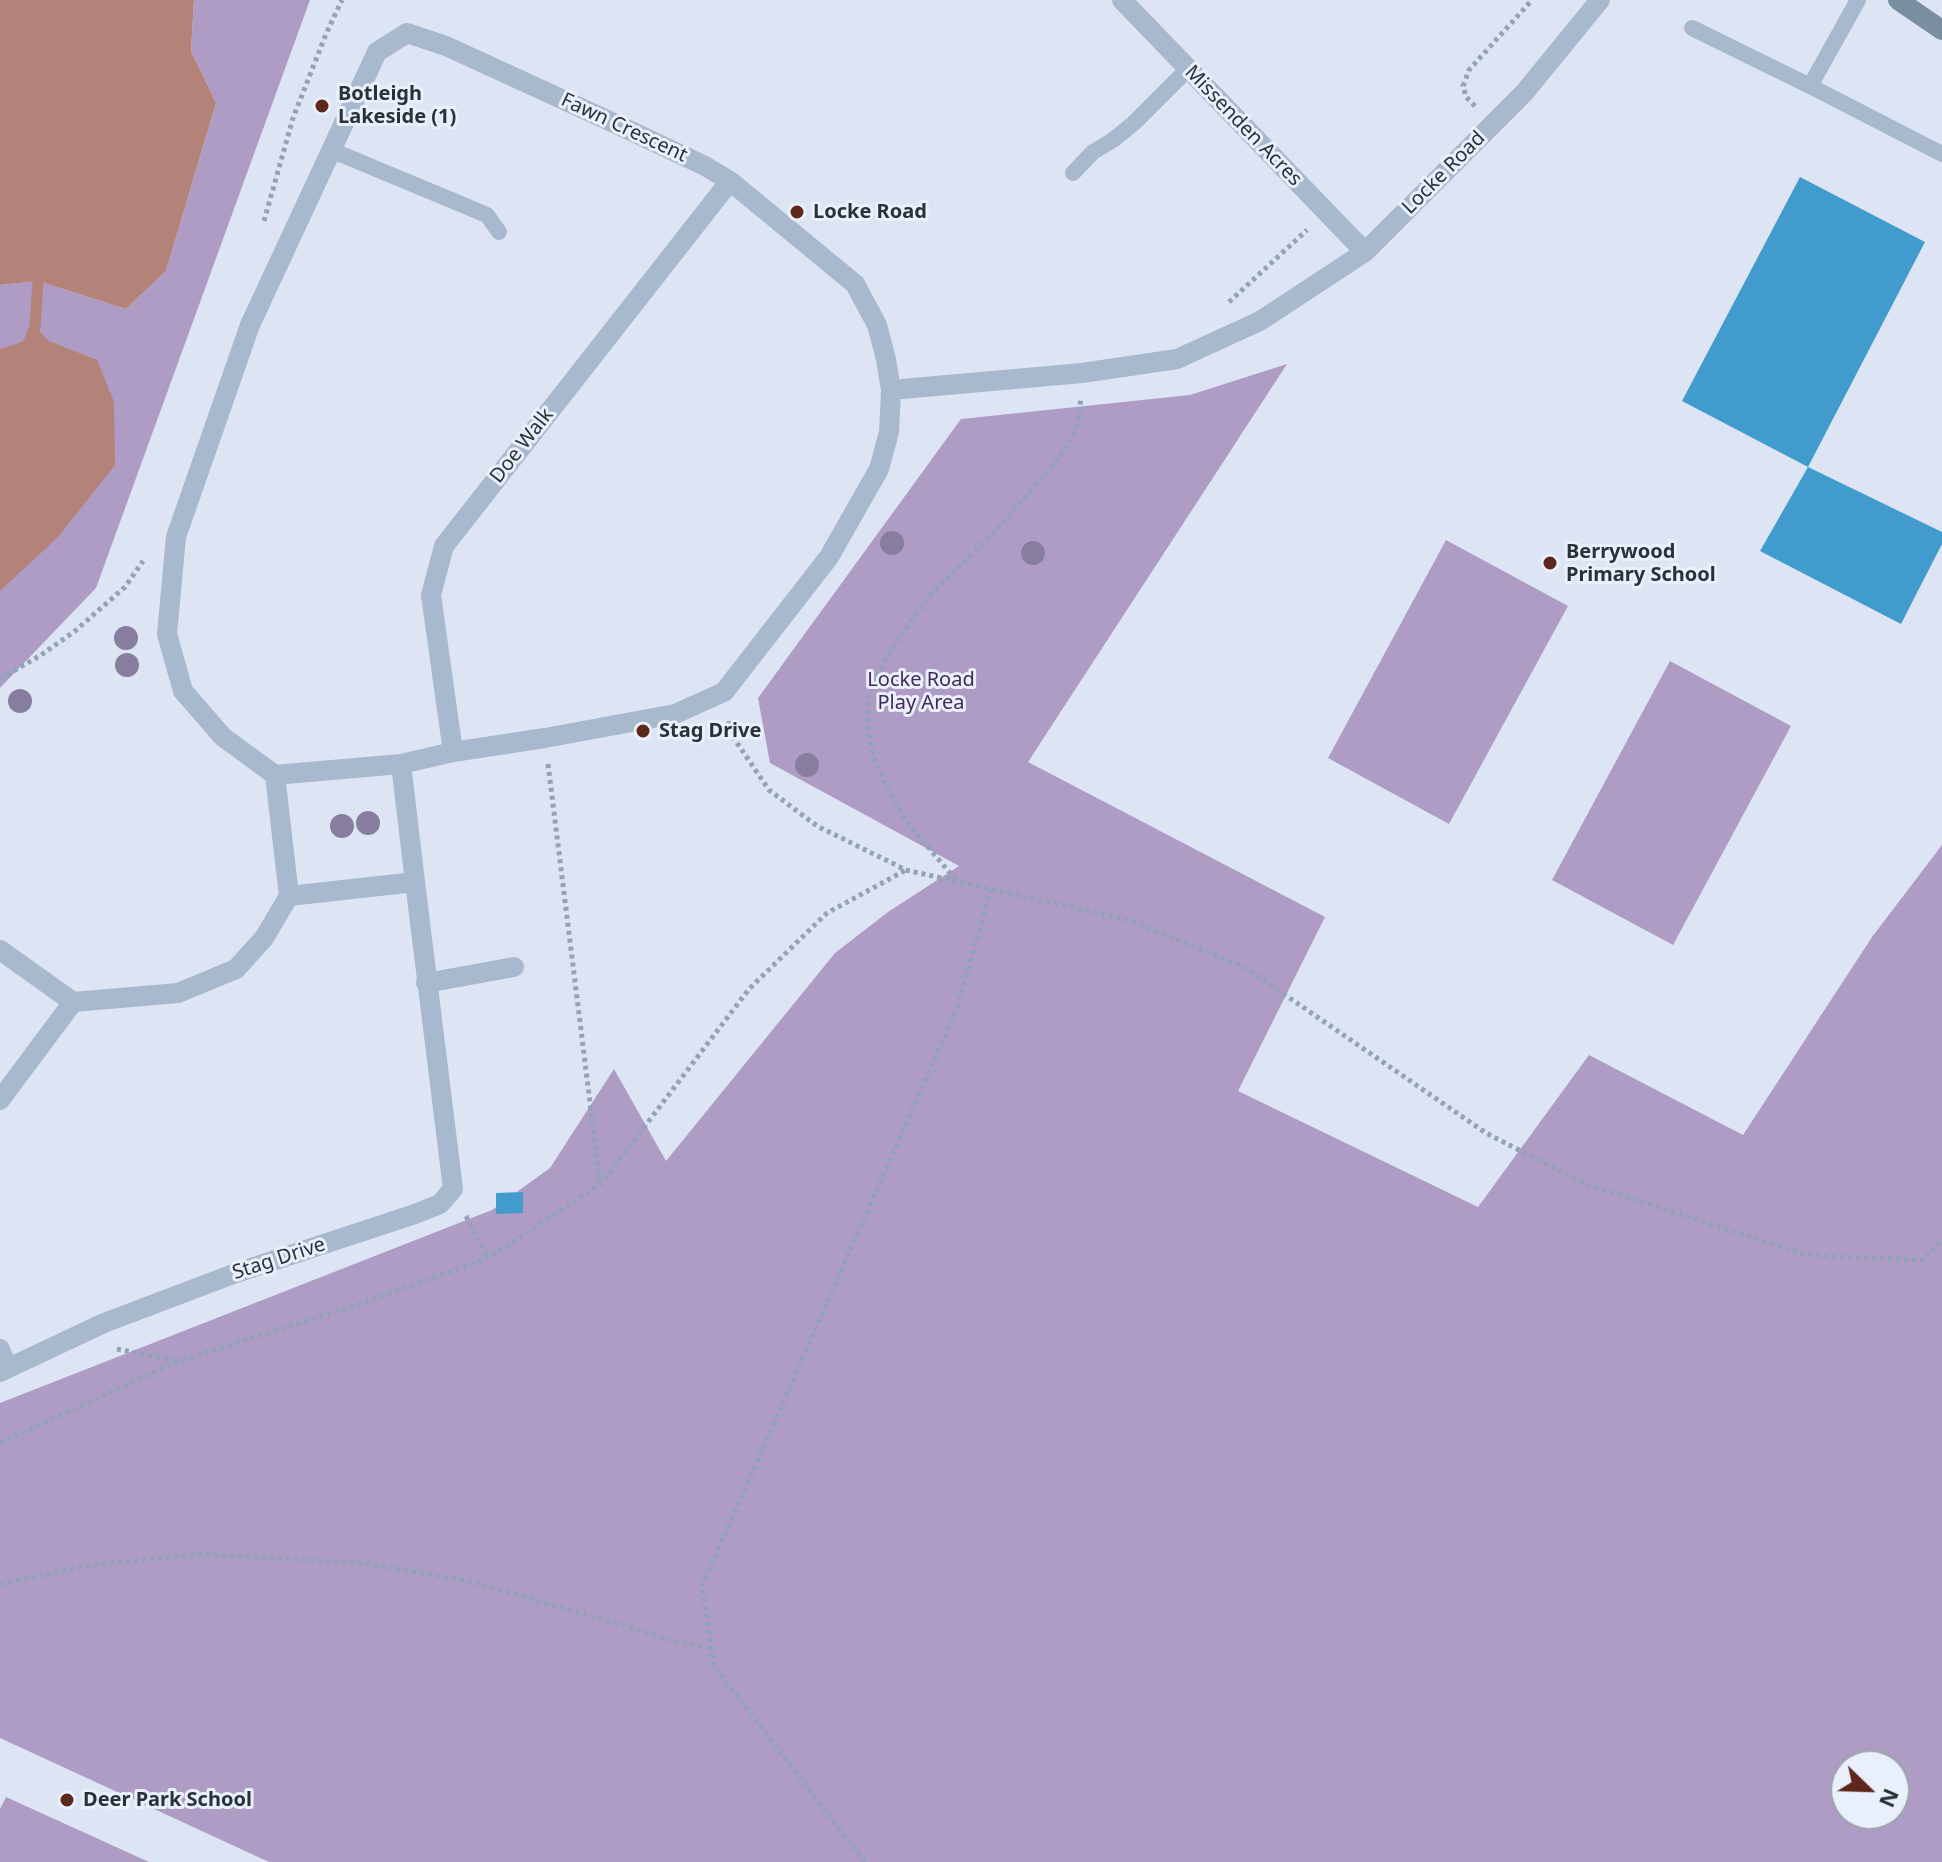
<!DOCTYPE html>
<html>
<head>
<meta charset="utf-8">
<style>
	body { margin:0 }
	#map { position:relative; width:1942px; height:1862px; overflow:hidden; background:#dde5f4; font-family:"Noto Sans",sans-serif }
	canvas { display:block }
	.north { position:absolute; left:1830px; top:1750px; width:80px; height:80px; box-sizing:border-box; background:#eaf0fb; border:2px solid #9ca4ad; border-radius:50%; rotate:113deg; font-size:22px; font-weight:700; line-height:32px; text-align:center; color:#283239 }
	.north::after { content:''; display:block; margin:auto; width:28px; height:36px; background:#5e271b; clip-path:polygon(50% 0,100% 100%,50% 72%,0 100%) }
</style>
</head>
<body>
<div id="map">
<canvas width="1942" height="1862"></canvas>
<div class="north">N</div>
</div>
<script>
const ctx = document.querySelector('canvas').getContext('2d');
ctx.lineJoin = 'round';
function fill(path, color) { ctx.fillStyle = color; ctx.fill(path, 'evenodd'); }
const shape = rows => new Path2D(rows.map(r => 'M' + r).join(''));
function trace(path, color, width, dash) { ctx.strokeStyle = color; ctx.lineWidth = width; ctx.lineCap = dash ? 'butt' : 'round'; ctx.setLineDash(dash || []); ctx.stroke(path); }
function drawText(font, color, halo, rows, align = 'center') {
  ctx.font = font + ' "Noto Sans",sans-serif'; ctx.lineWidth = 6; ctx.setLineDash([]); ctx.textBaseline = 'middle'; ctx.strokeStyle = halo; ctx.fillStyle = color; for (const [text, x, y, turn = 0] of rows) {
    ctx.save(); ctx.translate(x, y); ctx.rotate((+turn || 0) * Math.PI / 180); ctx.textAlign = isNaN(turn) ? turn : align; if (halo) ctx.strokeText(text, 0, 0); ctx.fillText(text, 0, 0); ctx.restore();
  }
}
fill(shape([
	[194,0,310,0,96,588,0,688,0,285,38,281,126,309,166,271,216,103,191,51],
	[1287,364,1028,762,1325,917,1238,1091,1478,1207,1589,1055,1743,1135,1872,937,1942,845,1942,1862,269,1862,0,1738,0,1403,492,1210,550,1168,614,1069,666,1161,835,953,888,912,959,866,770,763,758,698,961,419,1190,395],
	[1846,1766,1894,1766,1894,1814,1846,1814],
	[1446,540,1568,606,1449,824,1328,758],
	[1670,661,1791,726,1673,945,1552,880],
	[6,1797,149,1862,0,1862,0,1809]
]), '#ae9cc4');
fill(shape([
	[0,0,194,0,191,51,216,103,166,271,126,309,38,281,0,285],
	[35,327,49,341,97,360,114,402,115,465,58,537,0,591,0,349,22,342]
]), '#b3837a');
trace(shape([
	[30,340,35,327,38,281]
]), '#b3837a', 11);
fill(shape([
	[1800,177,1925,242,1808,467,1942,532,1942,544,1901,624,1760,551,1808,467,1682,401],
	[523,1192,523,1213,496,1214,496,1193]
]), '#419bcd');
trace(shape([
	[1475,106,1466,97,1463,86,1469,70,1532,0],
	[264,221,293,118,326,34,342,0],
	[1229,302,1307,230],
	[0,679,41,655,75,631,125,587,143,561],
	[729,721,731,734,769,790,817,826,906,870,1129,920,1246,968,1486,1133,1583,1183,1807,1255,1924,1260,1942,1239],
	[548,764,600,1183],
	[956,880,906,821,887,787,873,754,867,725,869,697,882,666,898,639,933,592,999,527,1057,460,1072,438,1078,424,1081,398],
	[466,1216,488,1258],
	[117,1349,178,1361],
	[0,1443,179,1361,354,1306,488,1258,601,1184,749,989,827,913,906,870],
	[0,1584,91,1565,200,1554,363,1563,469,1581,619,1624,674,1641,711,1648],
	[865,1862,714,1666,702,1586,958,1006,991,888]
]), '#92a3b9', 5, [4, 4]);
trace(shape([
	[1858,0,1810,86,1942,154],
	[1692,28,1810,86],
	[331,150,487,215,499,232],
	[1073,173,1093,152,1113,140,1134,123,1188,69]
]), '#a8b8cd', 16);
trace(shape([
	[1122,0,1365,252],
	[891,390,1082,373,1177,359,1260,321,1365,252,1524,93,1600,0],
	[453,752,431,595,444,546,730,181],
	[401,764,415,882,289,896,275,775,401,764],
	[275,775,223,737,183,691,167,634,176,537,250,325,377,52,407,33,446,46,616,124,705,166,730,181,855,284,877,325,886,359,891,390,889,432,879,469,829,557,724,692,675,714,545,738,453,752,401,764],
	[0,950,73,1002,178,993,236,969,264,938,289,896],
	[426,983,514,967],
	[0,1100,73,1002],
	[0,1349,7,1368],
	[0,1372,104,1323,236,1273,415,1214,440,1204,453,1189,415,882]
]), '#a8b8cd', 20);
trace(shape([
	[1898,0,1942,30]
]), '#798ea1', 20);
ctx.fillStyle = '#877e9f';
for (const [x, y] of [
	[892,543],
	[1033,553],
	[126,638],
	[127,665],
	[20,701],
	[807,765],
	[368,823],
	[342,826]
]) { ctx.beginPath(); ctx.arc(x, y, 12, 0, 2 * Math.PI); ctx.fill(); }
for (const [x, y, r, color] of [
	[322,106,8,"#5e271b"],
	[797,212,8,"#5e271b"],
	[1550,563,8,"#5e271b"],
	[643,731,8,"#5e271b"],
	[67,1800,8,"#5e271b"]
]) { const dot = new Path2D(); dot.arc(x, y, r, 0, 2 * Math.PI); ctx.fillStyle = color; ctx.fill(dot); trace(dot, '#eaf0fb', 3); }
drawText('bold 20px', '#283239', '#eaf0fb', [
	["Botleigh",338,94],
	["Lakeside (1)",338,117],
	["Locke Road",813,212],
	["Berrywood",1566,552],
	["Primary School",1566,575],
	["Stag Drive",659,731],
	["Deer Park School",83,1800]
], 'left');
drawText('20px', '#283239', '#eaf0fb', [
	["Missenden Acres",1243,126,46],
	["Fawn Crescent",624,128,25],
	["Locke Road",1444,173,-45],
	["Doe Walk",522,446,-52],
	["Stag Drive",279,1259,-18]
]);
drawText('20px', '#412a59', '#eaf0fb', [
	["Locke Road",921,680],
	["Play Area",921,703]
]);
</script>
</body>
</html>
